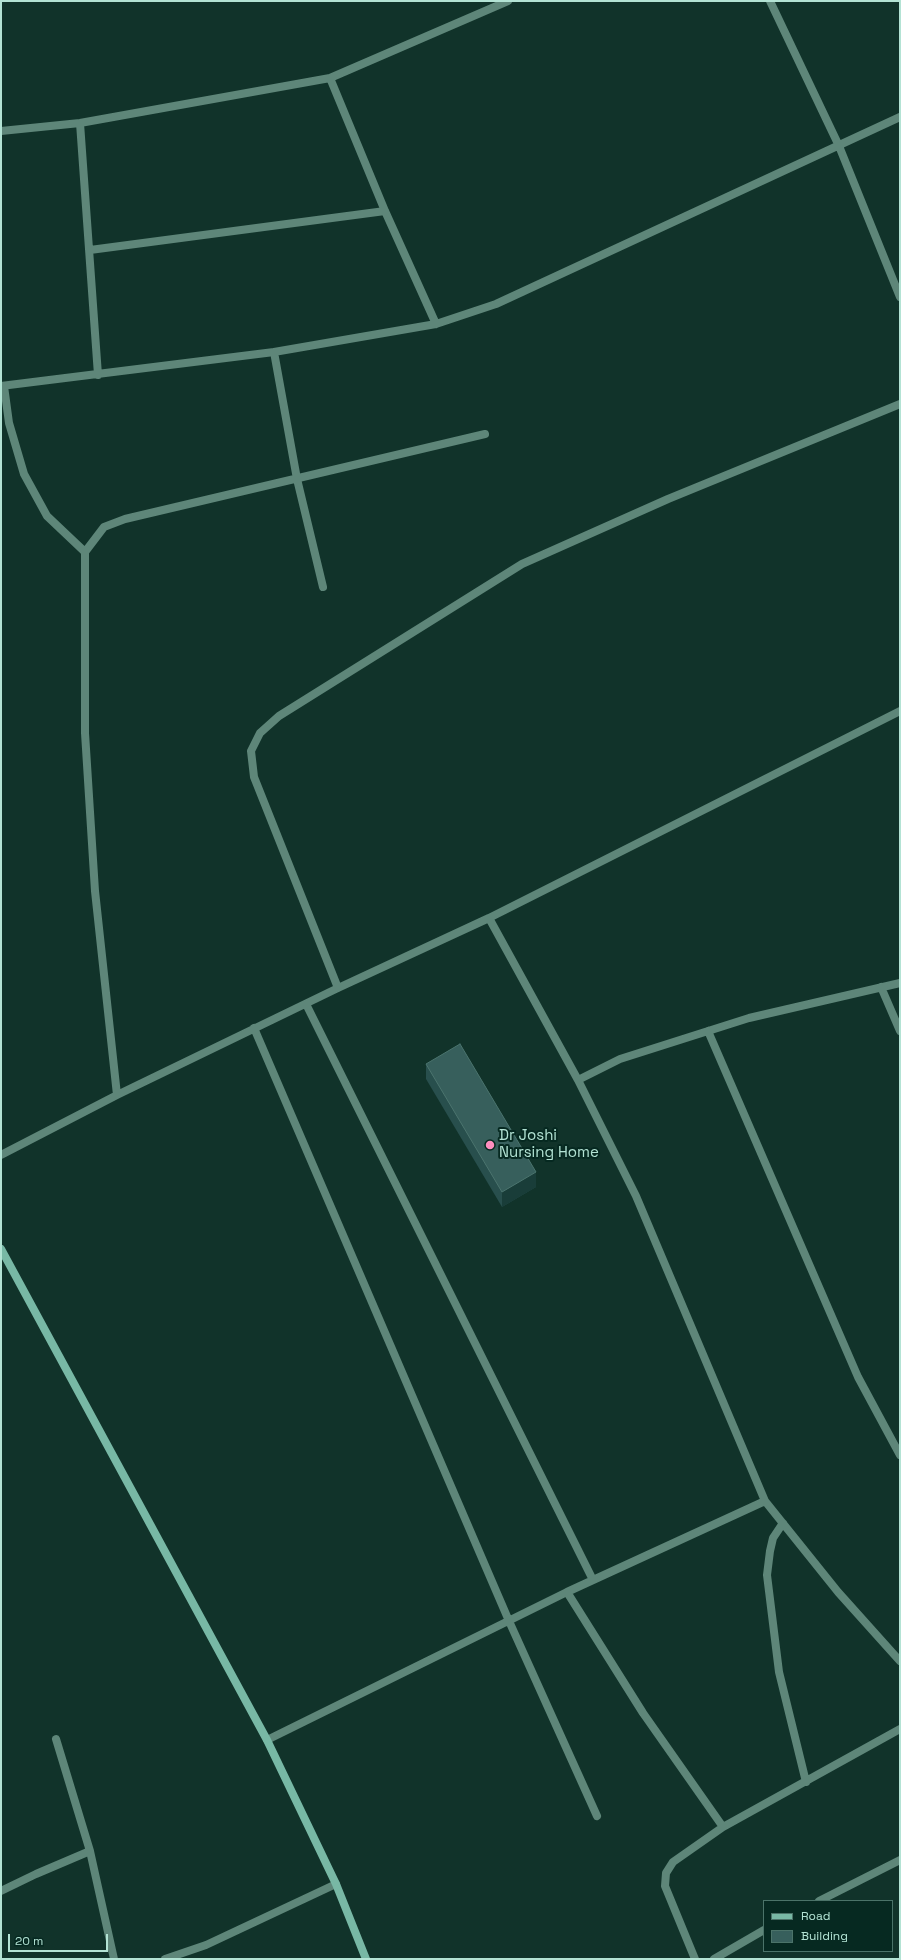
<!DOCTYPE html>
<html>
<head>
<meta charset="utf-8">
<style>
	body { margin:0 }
	#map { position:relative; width:901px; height:1960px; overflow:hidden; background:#11332a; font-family:"Space Grotesk",sans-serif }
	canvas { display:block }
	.frame { position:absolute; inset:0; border:2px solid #b3e3d4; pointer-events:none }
	.legend { position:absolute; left:763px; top:1900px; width:130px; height:52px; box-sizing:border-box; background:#062921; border:1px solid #4b7369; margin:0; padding:5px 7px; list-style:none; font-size:12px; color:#b3e3d4 }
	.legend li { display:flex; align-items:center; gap:8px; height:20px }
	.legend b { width:20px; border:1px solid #4b7369 }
	.scale { position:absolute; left:8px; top:1934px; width:100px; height:18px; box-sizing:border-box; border:2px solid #b3e3d4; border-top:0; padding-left:5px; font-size:12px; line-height:14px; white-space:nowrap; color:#b3e3d4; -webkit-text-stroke:3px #062921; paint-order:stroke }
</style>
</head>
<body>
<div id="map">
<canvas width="901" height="1960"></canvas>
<div class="frame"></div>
<ul class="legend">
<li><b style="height:5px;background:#78b8a5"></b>Road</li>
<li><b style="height:11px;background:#375f5c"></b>Building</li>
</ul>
<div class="scale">20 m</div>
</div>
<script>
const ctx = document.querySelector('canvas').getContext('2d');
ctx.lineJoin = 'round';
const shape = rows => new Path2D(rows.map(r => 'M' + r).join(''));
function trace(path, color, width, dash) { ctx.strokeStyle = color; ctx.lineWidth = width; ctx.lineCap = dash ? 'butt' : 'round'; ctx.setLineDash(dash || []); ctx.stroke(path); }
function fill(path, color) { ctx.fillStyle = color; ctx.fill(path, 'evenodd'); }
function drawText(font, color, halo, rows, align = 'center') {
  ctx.font = font + ' "Space Grotesk",sans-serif'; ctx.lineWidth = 4; ctx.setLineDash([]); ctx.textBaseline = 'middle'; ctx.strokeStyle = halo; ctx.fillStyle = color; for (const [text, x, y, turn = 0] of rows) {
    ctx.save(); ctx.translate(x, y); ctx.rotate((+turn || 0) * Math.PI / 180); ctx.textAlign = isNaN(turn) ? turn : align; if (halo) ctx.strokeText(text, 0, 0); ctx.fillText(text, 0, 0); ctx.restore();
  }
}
trace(shape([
	[770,1,839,146,900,297],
	[330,78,385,211,436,324],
	[80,123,98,375],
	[1,131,80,123,330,78,508,1],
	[90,250,385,211],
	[274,352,297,479,323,587],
	[1,386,274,352,436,324,496,304,900,117],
	[4,386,9,423,24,474,47,516,85,552],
	[489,918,578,1080,636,1196,765,1501,838,1592,900,1661],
	[881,987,900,1031],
	[338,988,254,777,251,751,260,733,279,716,522,564,668,499,900,404],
	[306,1004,593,1580],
	[254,1028,509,1621,597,1816],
	[708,1031,858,1377,900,1455],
	[578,1080,620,1059,749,1018,900,983],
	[117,1095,95,891,85,733,85,552,104,527,125,519,485,434],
	[1,1155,117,1095,338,988,489,918,900,711],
	[783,1523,773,1538,770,1551,767,1575,779,1672,806,1782],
	[567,1592,643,1713,723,1827],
	[56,1739,90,1851,114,1959],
	[267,1740,567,1592,765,1501],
	[1,1891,36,1874,90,1851],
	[819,1901,900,1860],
	[165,1959,206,1945,336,1884],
	[695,1959,665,1886,666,1873,673,1862,723,1827,900,1729],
	[714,1959,764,1930]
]), '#5e8679', 8);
trace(shape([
	[1,1249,267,1740,336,1884,366,1959]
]), '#78b8a5', 8);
fill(shape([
	[426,1064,536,1187,502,1207,426,1079]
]), '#284f4d');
fill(shape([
	[536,1172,536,1187,502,1207,502,1192]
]), '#193d39');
const building = shape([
	[460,1044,536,1172,502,1192,426,1064,460,1044]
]);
fill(building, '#375f5c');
trace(building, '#4b746e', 1);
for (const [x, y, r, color] of [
	[490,1145,5,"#fd8ebf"]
]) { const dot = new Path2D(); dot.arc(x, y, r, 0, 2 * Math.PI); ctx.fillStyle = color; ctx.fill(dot); trace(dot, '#062921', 1.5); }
drawText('15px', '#b3e3d4', '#062921', [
	["Dr Joshi",499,1136],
	["Nursing Home",499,1153]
], 'left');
</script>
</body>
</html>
